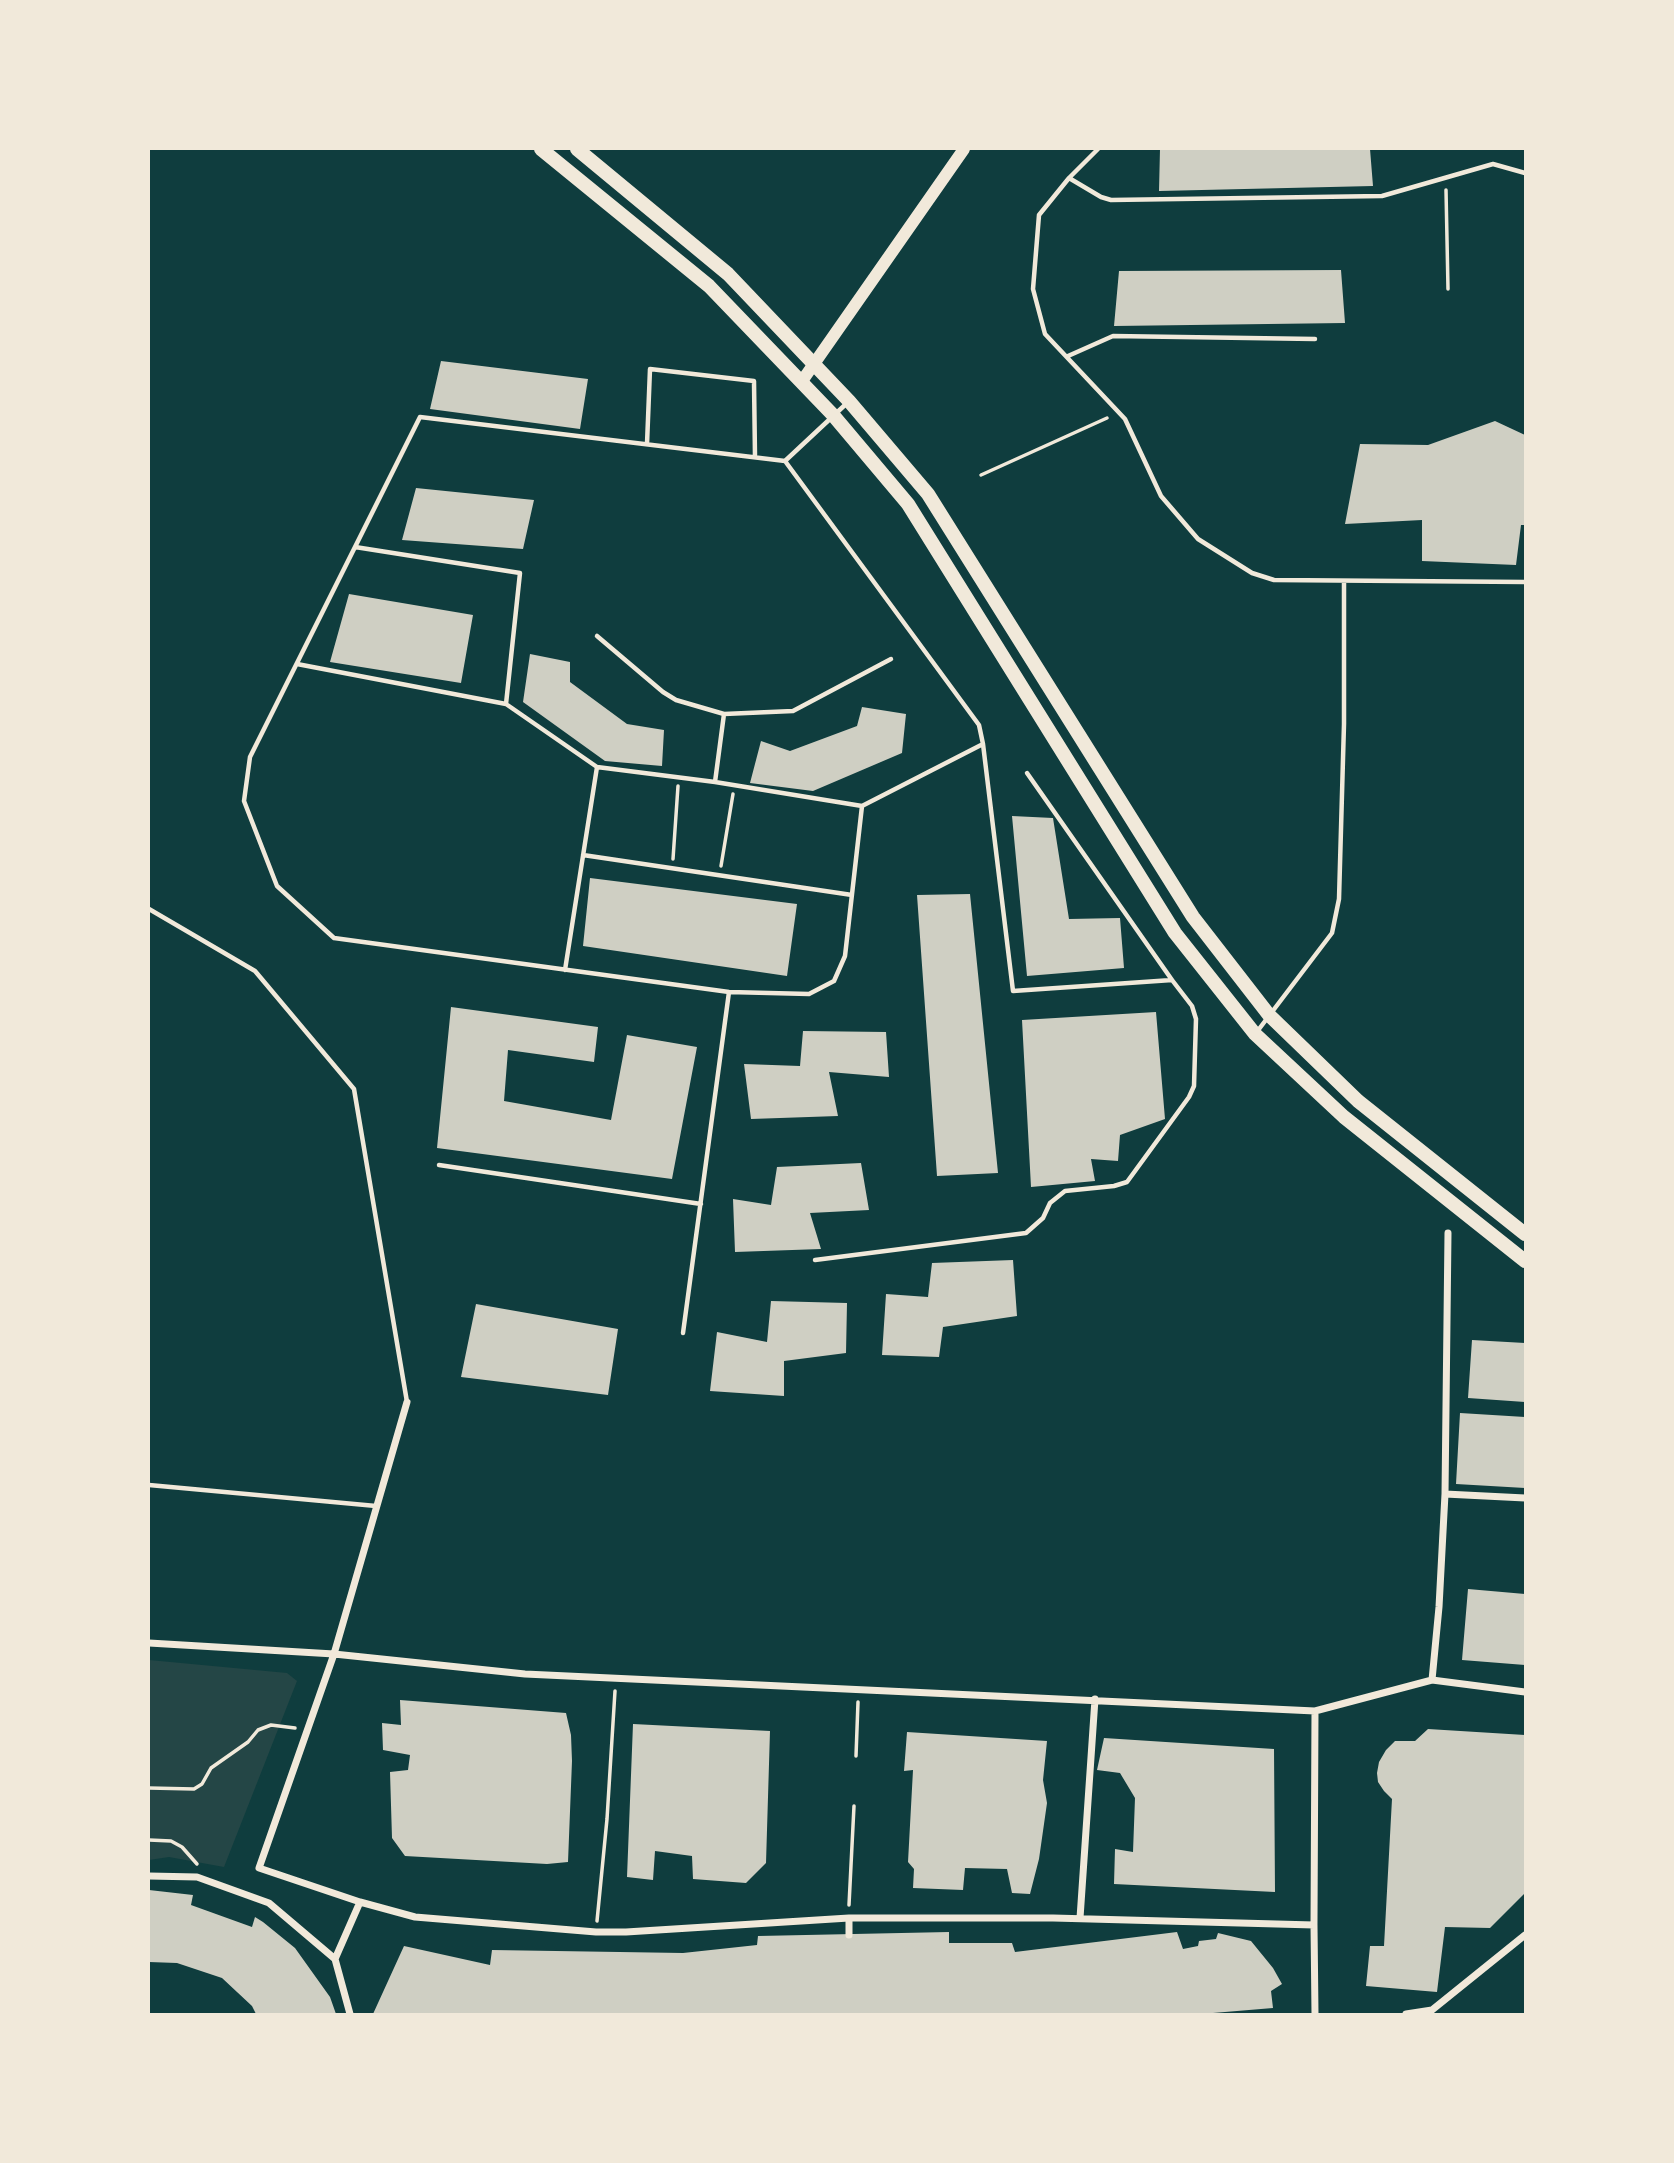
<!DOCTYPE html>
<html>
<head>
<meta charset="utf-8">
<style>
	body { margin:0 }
	#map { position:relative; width:1674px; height:2163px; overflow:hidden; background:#0f3d3e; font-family:Lato,sans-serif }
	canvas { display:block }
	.frame { position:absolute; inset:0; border:150px solid #f1e9da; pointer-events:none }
</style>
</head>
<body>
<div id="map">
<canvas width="1674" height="2163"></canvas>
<div class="frame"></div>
</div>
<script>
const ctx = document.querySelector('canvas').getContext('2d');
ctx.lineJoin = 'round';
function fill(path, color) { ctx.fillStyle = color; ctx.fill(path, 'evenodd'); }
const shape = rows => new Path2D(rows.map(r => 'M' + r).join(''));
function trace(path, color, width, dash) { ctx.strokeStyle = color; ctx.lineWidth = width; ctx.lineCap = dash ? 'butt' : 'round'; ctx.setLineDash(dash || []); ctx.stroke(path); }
fill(shape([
	[149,1660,287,1673,297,1681,224,1867,169,1857,149,1860]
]), '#244646');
fill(shape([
	[1160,149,1370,149,1373,186,1159,191],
	[1341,270,1345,323,1114,326,1119,271],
	[441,361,588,379,580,429,430,409],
	[1495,421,1525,435,1525,525,1521,525,1516,565,1422,561,1422,520,1345,524,1360,444,1428,445],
	[416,488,534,500,523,549,402,540],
	[349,594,473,615,461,683,330,662],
	[530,654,570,662,570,682,627,724,664,730,662,766,605,761,523,702],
	[862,707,906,714,902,753,813,791,750,783,761,741,790,751,857,726],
	[1012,816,1053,818,1069,919,1120,918,1124,968,1027,976],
	[590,878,797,904,787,976,583,946],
	[970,894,998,1173,937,1176,917,895],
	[451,1007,598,1027,594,1062,508,1050,504,1101,611,1120,627,1035,697,1047,672,1179,437,1148],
	[1156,1012,1165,1119,1120,1135,1118,1161,1091,1159,1095,1181,1031,1187,1022,1020],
	[803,1031,886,1032,889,1077,829,1072,838,1116,751,1119,744,1064,800,1066],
	[861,1163,869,1210,810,1213,821,1249,735,1252,733,1199,771,1205,777,1167],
	[1013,1260,1017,1316,943,1327,939,1357,882,1355,886,1294,928,1297,932,1263],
	[771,1301,847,1303,846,1353,784,1361,784,1396,710,1391,717,1332,767,1342],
	[476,1304,618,1329,608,1395,461,1377],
	[1472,1340,1525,1343,1525,1402,1468,1398],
	[1460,1413,1525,1417,1525,1488,1456,1484],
	[1468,1589,1525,1594,1525,1665,1462,1660],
	[400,1700,566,1713,571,1735,572,1761,568,1862,547,1864,405,1856,392,1838,390,1772,408,1770,410,1755,383,1750,382,1723,401,1725],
	[633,1724,770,1731,766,1863,746,1883,693,1879,692,1856,655,1851,653,1880,627,1877],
	[1428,1729,1525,1735,1525,1893,1490,1928,1445,1927,1437,1992,1366,1986,1370,1946,1384,1946,1392,1799,1384,1791,1378,1782,1377,1773,1379,1762,1386,1750,1395,1741,1415,1741],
	[907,1732,1047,1741,1043,1780,1047,1803,1039,1859,1030,1894,1012,1893,1007,1869,965,1868,963,1890,913,1888,914,1869,908,1862,913,1770,904,1771],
	[1104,1738,1274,1749,1275,1892,1114,1884,1115,1849,1133,1852,1135,1798,1120,1773,1097,1770],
	[149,1890,193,1895,191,1905,252,1927,255,1917,263,1922,295,1948,330,1997,336,2014,256,2014,252,2006,222,1978,177,1963,149,1962],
	[949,1932,949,1943,1012,1943,1015,1952,1177,1932,1183,1949,1198,1946,1199,1941,1216,1939,1218,1933,1251,1941,1273,1968,1282,1984,1271,1991,1273,2008,1201,2014,373,2014,404,1946,490,1965,492,1950,683,1953,757,1945,758,1936]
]), '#cfcfc3');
trace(shape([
	[1446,190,1448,289],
	[981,475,1107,418],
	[673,859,678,786],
	[721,866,733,794],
	[856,1756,858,1702],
	[149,1788,194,1789,202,1784,211,1768,248,1742,258,1730,271,1725,295,1728],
	[149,1840,171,1841,182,1847,197,1864],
	[849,1905,854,1806],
	[597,1921,607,1819,615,1691]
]), '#f1e9da', 3.5);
trace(shape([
	[1098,149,1069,178,1039,215,1033,289,1045,334,1125,419,1161,496,1198,539,1252,573,1274,580,1525,582],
	[1069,178,1101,197,1111,200,1382,196,1493,164,1525,173],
	[1068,356,1113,336,1315,339],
	[846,404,785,461,979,725,983,744,1013,991,1172,980,1027,773],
	[647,444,650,369,754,381,755,457],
	[785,461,420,417,250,757,244,801,277,886,334,938,729,992,809,994,834,981,845,956,862,806,983,744],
	[355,547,520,573,506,704],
	[597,636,663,692,676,700,724,714],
	[297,664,506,704,597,767,715,782,862,806],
	[715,782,724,714,793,711,891,659],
	[583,855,852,895],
	[149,909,255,971,354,1089,407,1402],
	[565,970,597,767],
	[1256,1033,1332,933,1339,899,1344,724,1344,581],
	[439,1165,701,1204],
	[815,1260,1026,1233,1043,1218,1050,1203,1065,1191,1114,1186,1127,1182,1189,1097,1194,1086,1196,1019,1192,1006,1172,980],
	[683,1333,729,992],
	[149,1485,376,1506]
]), '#f1e9da', 4.5);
trace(shape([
	[407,1402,334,1654,259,1868,360,1902,415,1917,596,1932,626,1932,849,1918,1053,1918,1314,1925],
	[1445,1494,1525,1498],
	[149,1643,334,1654,525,1674,1315,1711,1432,1680,1525,1692],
	[1432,1680,1439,1607,1445,1494,1448,1233],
	[149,1876,197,1877,269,1903,335,1959],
	[849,1918,849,1935],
	[1080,1918,1095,1699],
	[350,2014,335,1959,360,1902],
	[1315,2014,1314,1925,1315,1711],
	[1406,2014,1432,2010,1525,1935]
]), '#f1e9da', 7);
trace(shape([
	[802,381,964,149]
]), '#f1e9da', 12);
trace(shape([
	[541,149,709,286,833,415,908,504,1175,933,1255,1034,1344,1117,1525,1261],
	[577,149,728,274,849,401,928,494,1193,917,1269,1015,1358,1101,1525,1234]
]), '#f1e9da', 14);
</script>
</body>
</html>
